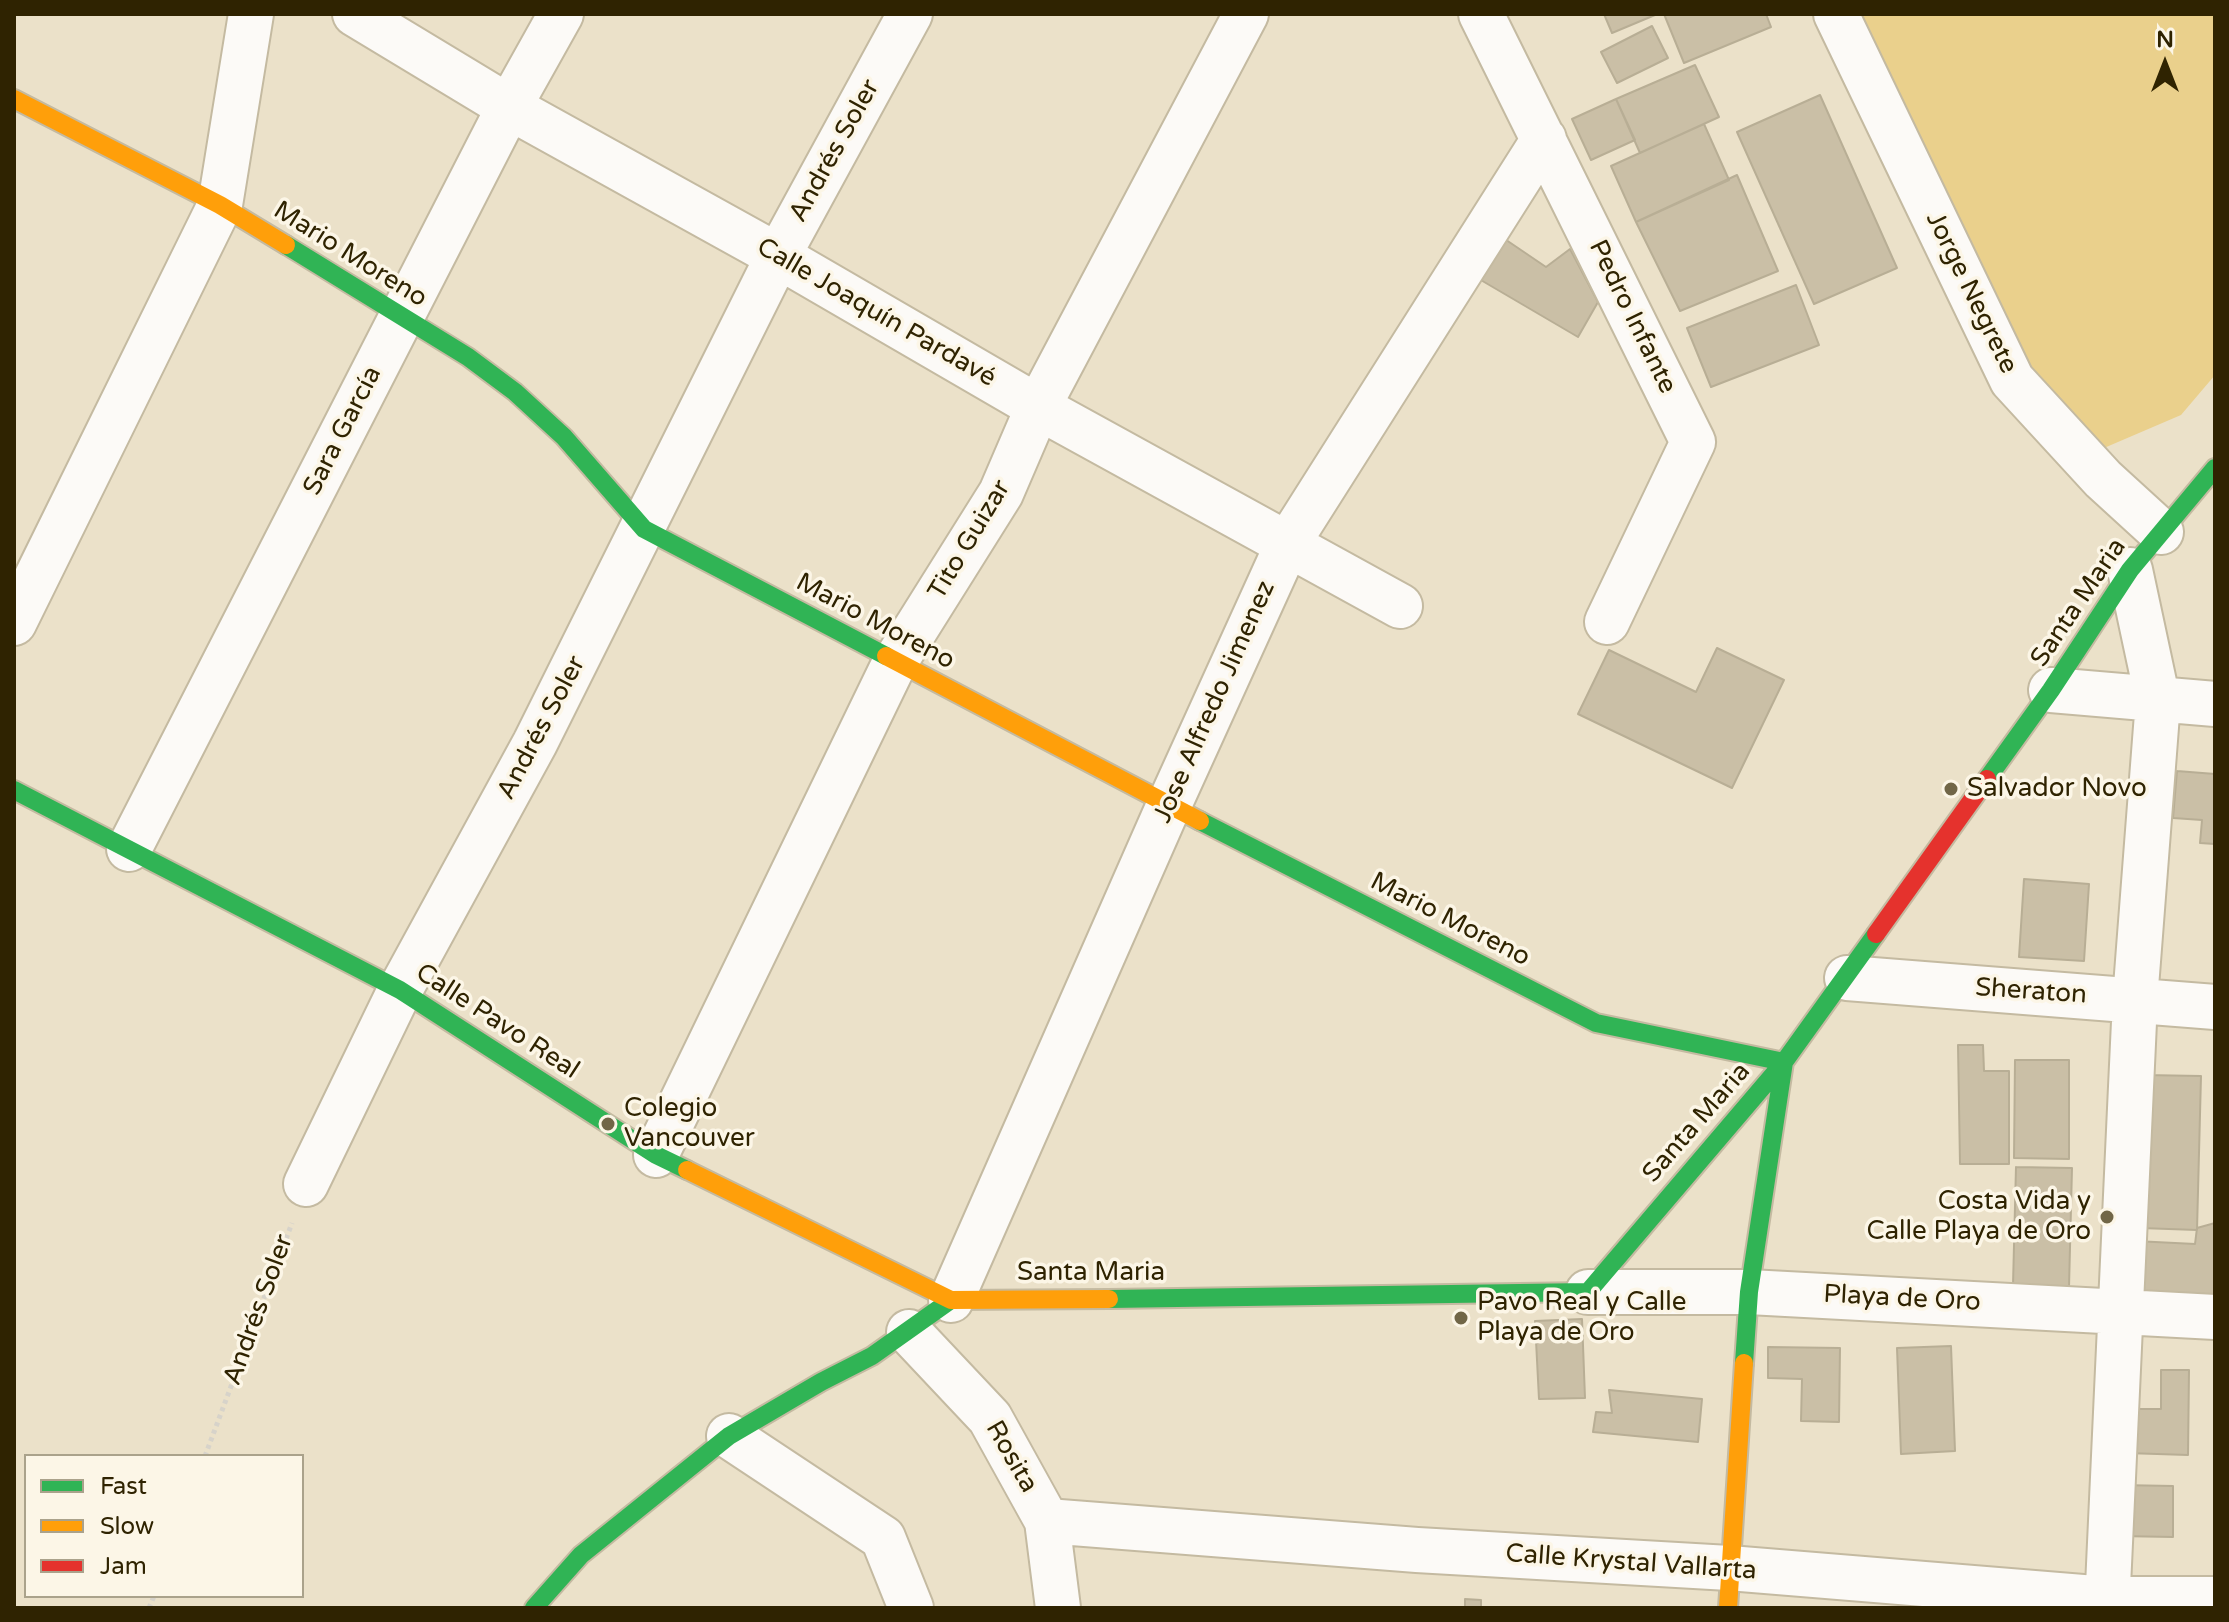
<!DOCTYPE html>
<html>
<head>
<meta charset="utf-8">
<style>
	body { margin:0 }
	#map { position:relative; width:2229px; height:1622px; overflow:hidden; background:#ebe1c9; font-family:"Varela Round",sans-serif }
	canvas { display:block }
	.frame { position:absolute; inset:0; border:16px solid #2f2301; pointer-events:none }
	.legend { position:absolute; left:24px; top:1454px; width:280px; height:144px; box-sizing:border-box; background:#fcf6e7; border:2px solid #aaa28b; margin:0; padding:10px 14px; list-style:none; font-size:24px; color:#2f2301 }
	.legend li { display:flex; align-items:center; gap:16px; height:40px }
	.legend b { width:40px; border:2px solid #aaa28b }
	.north { position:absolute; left:2125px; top:24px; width:80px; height:80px; -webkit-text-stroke:6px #fcf6e7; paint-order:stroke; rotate:0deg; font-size:22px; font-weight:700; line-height:32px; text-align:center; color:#2f2301 }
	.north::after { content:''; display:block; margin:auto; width:28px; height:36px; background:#2f2301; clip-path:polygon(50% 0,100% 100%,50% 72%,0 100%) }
</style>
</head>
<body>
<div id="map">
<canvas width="2229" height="1622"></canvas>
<div class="frame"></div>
<ul class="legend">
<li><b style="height:10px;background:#30b455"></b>Fast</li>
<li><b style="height:10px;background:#ff9f0a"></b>Slow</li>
<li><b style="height:10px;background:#e5322d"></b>Jam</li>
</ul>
<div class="north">N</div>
</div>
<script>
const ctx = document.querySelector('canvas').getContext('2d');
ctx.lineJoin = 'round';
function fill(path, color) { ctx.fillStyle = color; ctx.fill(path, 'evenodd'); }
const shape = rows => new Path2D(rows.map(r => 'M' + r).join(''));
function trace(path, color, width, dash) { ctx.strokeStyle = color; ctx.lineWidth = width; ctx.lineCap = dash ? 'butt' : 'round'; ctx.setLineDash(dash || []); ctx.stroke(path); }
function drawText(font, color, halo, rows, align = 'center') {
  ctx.font = font + ' "Varela Round",sans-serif'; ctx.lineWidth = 7; ctx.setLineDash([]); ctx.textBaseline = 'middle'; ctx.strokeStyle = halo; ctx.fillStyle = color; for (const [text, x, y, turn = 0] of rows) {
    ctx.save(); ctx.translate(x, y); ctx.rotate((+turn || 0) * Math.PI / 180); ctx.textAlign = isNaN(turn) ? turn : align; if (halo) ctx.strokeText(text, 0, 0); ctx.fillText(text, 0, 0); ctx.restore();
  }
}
fill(shape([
	[1853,14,2215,14,2215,375,2181,415,2104,448,2025,366]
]), '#ead08c');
const building = shape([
	[1604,14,1655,14,1655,15,1612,33,1604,14],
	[1664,14,1766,14,1771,27,1684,63,1664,14],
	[1652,26,1668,58,1617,83,1601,52,1652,26],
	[1695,65,1719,117,1640,153,1616,99,1695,65],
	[1820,95,1897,268,1814,304,1737,132,1820,95],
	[1616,99,1635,140,1591,160,1572,119,1616,99],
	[1704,124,1729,180,1636,222,1611,166,1704,124],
	[1737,175,1778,271,1680,311,1636,222,1737,175],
	[1490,229,1546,267,1570,249,1598,302,1578,337,1462,269,1490,229],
	[1796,285,1819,345,1711,387,1687,328,1796,285],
	[1717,648,1784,680,1732,788,1578,714,1609,650,1696,692,1717,648],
	[2177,771,2215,774,2215,844,2200,843,2202,820,2173,818,2177,771],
	[2024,879,2089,884,2084,961,2019,957,2024,879],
	[1958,1045,1983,1045,1984,1071,2009,1071,2009,1164,1960,1164,1958,1045],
	[2015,1060,2069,1060,2069,1159,2014,1158,2015,1060],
	[2144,1075,2201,1076,2197,1230,2140,1228,2144,1075],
	[2016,1167,2072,1168,2069,1287,2013,1285,2016,1167],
	[2215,1223,2215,1299,2132,1296,2135,1241,2195,1244,2197,1228,2215,1223],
	[1582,1319,1585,1398,1539,1399,1535,1321,1582,1319],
	[1951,1346,1955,1451,1901,1454,1897,1348,1951,1346],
	[1768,1347,1840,1348,1839,1422,1801,1421,1802,1379,1768,1378,1768,1347],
	[2161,1370,2189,1370,2188,1455,2126,1453,2127,1409,2161,1409,2161,1370],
	[1609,1390,1702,1399,1698,1442,1593,1432,1596,1412,1612,1413,1609,1390],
	[2119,1485,2173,1486,2173,1537,2118,1536,2119,1485],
	[1465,1599,1481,1600,1481,1608,1465,1608,1465,1599]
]);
fill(building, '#cabfa6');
trace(building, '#b8ae95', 2);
const street = shape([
	[355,14,509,107,778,256,1038,407,1400,606],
	[1481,14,1693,442,1607,622],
	[1836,14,2012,380,2103,479,2161,532],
	[14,623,220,205,251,14],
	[2051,690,2215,704],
	[129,849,509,107,561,14],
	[1847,978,2215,1007],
	[656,1155,895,662,1001,493,1038,407,1246,14],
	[306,1184,400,990,535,743,778,256,910,14],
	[1588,1292,1749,1292,2215,1317],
	[951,1300,1169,805,1288,543,1544,139],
	[909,1332,990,1418,1047,1521,1058,1608],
	[729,1436,883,1538,911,1608],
	[1047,1521,1417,1550,1729,1568,2107,1599,2215,1599],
	[2107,1608,2135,1000,2158,701,2130,570]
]);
const fast = shape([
	[286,245,468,357,515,392,564,437,644,529,886,656],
	[1987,779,2051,690,2130,570,2215,468],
	[14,790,400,990,656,1155,687,1170],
	[1200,821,1596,1023,1784,1062,1749,1292,1744,1363],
	[1109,1299,1588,1292,1784,1062,1876,934],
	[534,1608,581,1555,729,1436,821,1382,872,1356,951,1300]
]);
const slow = shape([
	[14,99,220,205,286,245],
	[886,656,1200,821],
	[687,1170,951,1300,1109,1299],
	[1728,1608,1744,1363]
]);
const jam = shape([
	[1876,934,1987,779]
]);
trace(street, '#c4baa1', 48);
trace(fast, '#c4baa1', 22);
trace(slow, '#c4baa1', 22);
trace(jam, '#c4baa1', 22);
trace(shape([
	[205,1456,292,1223],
	[149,1608,154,1596]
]), '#d7d3ca', 5, [4, 4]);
trace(street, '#fcfaf7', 44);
trace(fast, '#30b455', 18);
trace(slow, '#ff9f0a', 18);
trace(jam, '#e5322d', 18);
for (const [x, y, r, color] of [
	[1951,789,8,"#716647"],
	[608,1124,8,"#716647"],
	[2107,1217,8,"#716647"],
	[1461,1318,8,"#716647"]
]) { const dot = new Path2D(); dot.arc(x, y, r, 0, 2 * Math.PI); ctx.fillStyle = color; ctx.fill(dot); trace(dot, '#fcf6e7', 3); }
drawText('26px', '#2f2301', '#fcf6e7', [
	["Andrés Soler",835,151,-61],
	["Mario Moreno",350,255,32],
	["Jorge Negrete",1971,293,64],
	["Calle Joaquín Pardavé",876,313,30],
	["Pedro Infante",1632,317,64],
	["Sara García",343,431,-63],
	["Tito Guizar",970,540,-59],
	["Santa Maria",2079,603,-56],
	["Mario Moreno",875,622,28],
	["Jose Alfredo Jimenez",1215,702,-66],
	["Andrés Soler",542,728,-62],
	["Mario Moreno",1450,920,27],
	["Sheraton",2031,992,4],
	["Calle Pavo Real",497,1022,33],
	["Santa Maria",1697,1123,-49],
	["Santa Maria",1091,1273],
	["Playa de Oro",1902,1299,3],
	["Andrés Soler",259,1310,-70],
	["Rosita",1011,1457,60],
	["Calle Krystal Vallarta",1631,1563,4]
]);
drawText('26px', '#2f2301', '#fcf6e7', [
	["Salvador Novo",1967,789],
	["Colegio",624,1109],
	["Vancouver",624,1139],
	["Costa Vida y",2091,1202,"right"],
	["Calle Playa de Oro",2091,1232,"right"],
	["Pavo Real y Calle",1477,1303],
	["Playa de Oro",1477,1333]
], 'left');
</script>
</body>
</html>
